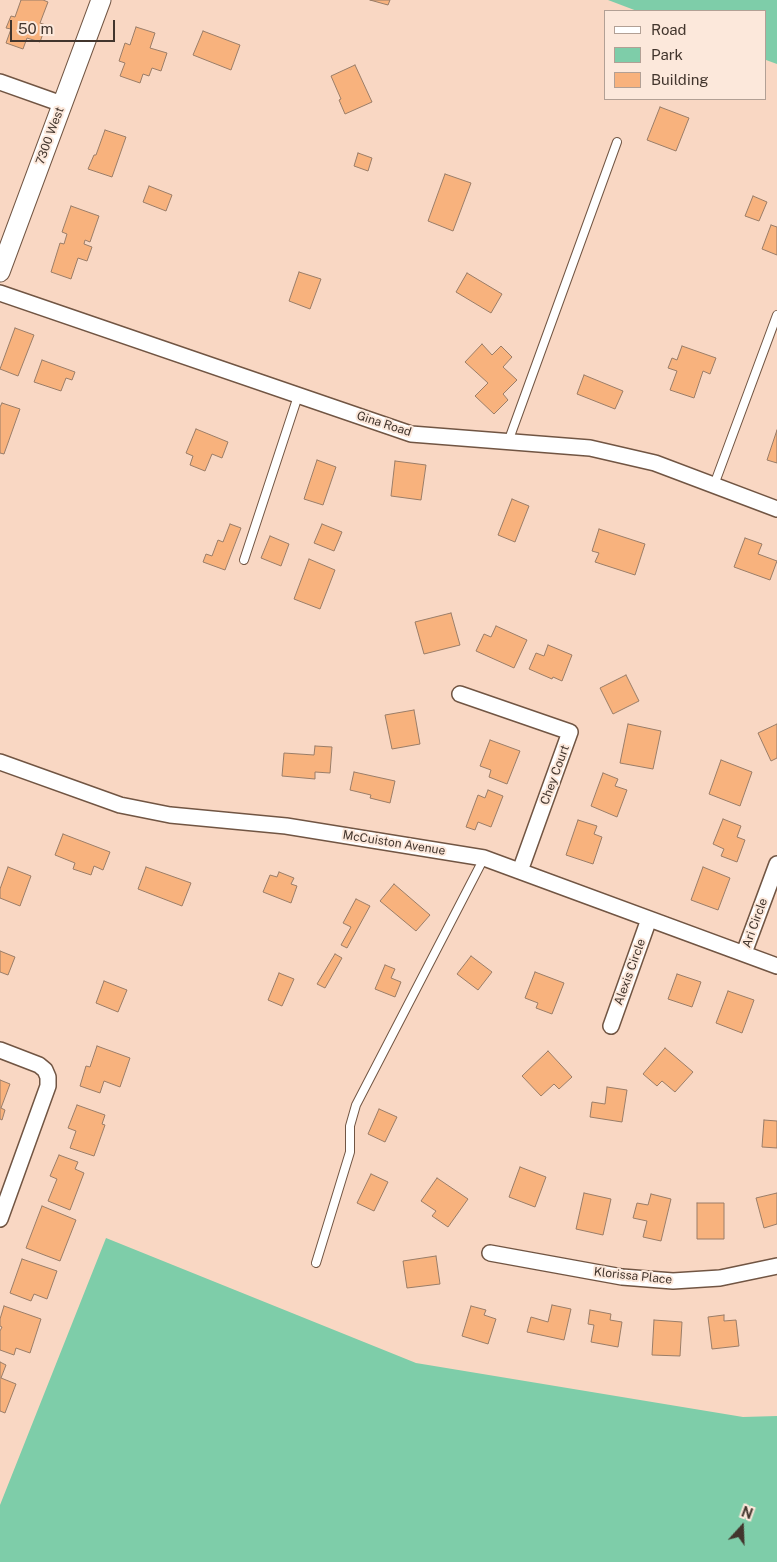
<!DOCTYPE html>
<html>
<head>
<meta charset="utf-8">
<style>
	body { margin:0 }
	#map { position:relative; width:777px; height:1562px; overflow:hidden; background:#f9d7c3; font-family:"Public Sans",sans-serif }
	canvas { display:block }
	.legend { position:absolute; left:604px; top:10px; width:162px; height:90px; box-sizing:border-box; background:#fce8db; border:1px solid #b2a095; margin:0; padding:6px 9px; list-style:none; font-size:15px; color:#42352d }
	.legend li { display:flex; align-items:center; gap:10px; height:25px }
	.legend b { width:25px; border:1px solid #b2a095 }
	.north { position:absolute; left:717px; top:1502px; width:50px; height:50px; -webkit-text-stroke:4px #fce8db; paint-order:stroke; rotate:20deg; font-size:14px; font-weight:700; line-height:20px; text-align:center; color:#42352d }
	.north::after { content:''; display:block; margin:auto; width:18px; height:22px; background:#42352d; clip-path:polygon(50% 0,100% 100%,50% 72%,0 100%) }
	.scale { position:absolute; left:10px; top:20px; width:105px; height:22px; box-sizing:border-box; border:2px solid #42352d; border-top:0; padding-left:6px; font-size:15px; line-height:18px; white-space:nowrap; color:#42352d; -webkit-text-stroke:4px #fce8db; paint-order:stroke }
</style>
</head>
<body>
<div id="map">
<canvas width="777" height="1562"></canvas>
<ul class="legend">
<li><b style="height:6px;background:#fff"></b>Road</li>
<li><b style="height:14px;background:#7ecda9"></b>Park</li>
<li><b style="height:14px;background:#f8b27d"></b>Building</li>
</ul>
<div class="north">N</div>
<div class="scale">50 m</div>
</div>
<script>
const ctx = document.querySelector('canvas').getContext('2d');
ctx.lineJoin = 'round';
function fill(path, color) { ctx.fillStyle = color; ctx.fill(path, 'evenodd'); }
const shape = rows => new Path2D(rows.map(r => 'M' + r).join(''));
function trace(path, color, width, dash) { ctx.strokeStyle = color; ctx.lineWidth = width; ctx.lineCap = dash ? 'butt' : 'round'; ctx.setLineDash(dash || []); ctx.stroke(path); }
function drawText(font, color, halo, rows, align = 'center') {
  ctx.font = font + ' "Public Sans",sans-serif'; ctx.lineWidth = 4; ctx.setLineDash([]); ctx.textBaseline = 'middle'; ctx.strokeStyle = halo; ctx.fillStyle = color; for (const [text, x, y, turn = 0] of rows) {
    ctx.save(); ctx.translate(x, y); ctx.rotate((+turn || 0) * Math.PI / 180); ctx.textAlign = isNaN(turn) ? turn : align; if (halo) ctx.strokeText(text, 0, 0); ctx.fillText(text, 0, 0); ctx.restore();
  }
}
fill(shape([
	[608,0,777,0,777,64,766,60,766,11,637,11],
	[106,1238,416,1363,743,1417,777,1416,777,1562,0,1562,0,1505]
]), '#7ecda9');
const building = shape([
	[21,0,43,0,48,2,40,23,46,25,40,42,27,38,23,49,6,43,11,29,6,28,11,16,15,17,21,0],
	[370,0,390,0,388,5,370,0],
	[136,27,155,33,150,48,167,53,161,71,152,68,149,76,143,74,140,83,120,76,125,63,119,61,125,43,130,45,136,27],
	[203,31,240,45,231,70,193,55,203,31],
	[355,65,372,102,345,114,339,100,341,99,331,76,355,65],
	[660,107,689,118,676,151,647,140,660,107],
	[105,130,126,137,112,177,88,169,94,155,96,155,105,130],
	[358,153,372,158,368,171,354,166,358,153],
	[445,174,471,183,453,231,428,221,445,174],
	[149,186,172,195,166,211,143,202,149,186],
	[753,196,767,202,759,221,745,216,753,196],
	[71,206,99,216,90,242,85,240,84,244,92,247,87,261,78,258,71,279,51,272,60,243,64,244,67,234,62,232,71,206],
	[771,225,777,227,777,255,762,249,771,225],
	[299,272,321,279,310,309,289,301,299,272],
	[467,273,502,294,491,313,456,292,467,273],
	[15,328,34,335,18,376,0,369,15,328],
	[482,344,492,355,501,346,512,357,503,367,517,380,503,394,508,400,494,414,475,396,488,383,465,362,482,344],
	[682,346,716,358,710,374,703,371,694,398,670,390,677,371,668,368,672,358,677,360,682,346],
	[42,360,75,372,72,380,66,378,61,391,34,382,42,360],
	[584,375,623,391,615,409,577,394,584,375],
	[2,403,20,409,4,454,0,453,0,407,2,403],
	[196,429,228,442,222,458,212,454,205,471,190,465,193,456,186,453,196,429],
	[777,430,777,463,767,460,777,430],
	[317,460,336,467,323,505,304,499,317,460],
	[395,461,426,465,421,500,391,496,395,461],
	[512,499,529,506,515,542,498,535,512,499],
	[230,524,241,528,225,570,203,562,206,554,212,556,218,540,223,542,230,524],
	[322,524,342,532,334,551,314,543,322,524],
	[599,529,645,544,635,575,595,562,599,553,592,551,599,529],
	[270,536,289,544,281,566,261,558,270,536],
	[745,538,762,544,758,554,777,561,770,580,734,567,745,538],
	[309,559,335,570,320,609,294,599,309,559],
	[451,613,460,645,424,654,415,622,451,613],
	[496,626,527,640,514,668,476,651,484,634,491,637,496,626],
	[548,645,572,655,562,681,553,677,552,679,529,669,536,653,544,656,548,645],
	[626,675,639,701,613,714,600,688,626,675],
	[414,710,420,744,392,749,385,715,414,710],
	[628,724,661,731,653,769,620,763,628,724],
	[777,724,777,758,771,761,758,733,777,724],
	[490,740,520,751,507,784,489,777,491,770,480,766,490,740],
	[315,746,332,747,330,773,315,772,315,779,282,776,284,753,314,755,315,746],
	[721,760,752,772,740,806,709,794,721,760],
	[354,772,395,781,390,803,370,798,371,795,350,790,354,772],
	[603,773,618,779,615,786,627,790,617,817,591,806,603,773],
	[488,790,503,796,491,827,478,822,475,830,466,827,478,795,485,798,488,790],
	[723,819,741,826,737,837,745,840,737,862,721,856,724,849,713,844,723,819],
	[578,820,597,826,594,834,602,837,593,864,566,855,578,820],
	[63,834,110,852,103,870,94,866,91,875,73,869,75,863,55,855,63,834],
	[8,867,31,876,20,906,0,898,0,889,8,867],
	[146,867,191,883,182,906,138,889,146,867],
	[703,867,730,878,718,910,691,900,703,867],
	[279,872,294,878,291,884,297,886,291,903,263,892,270,875,277,877,279,872],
	[394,884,430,915,416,931,380,901,394,884],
	[356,899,370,906,347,948,341,945,351,927,343,923,356,899],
	[0,951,15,957,8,975,0,972,0,951],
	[335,954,342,958,325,988,317,984,335,954],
	[471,956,492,972,478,990,457,974,471,956],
	[385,965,395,969,391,978,401,982,395,997,375,989,385,965],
	[535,972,564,983,552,1014,536,1008,538,1003,525,998,535,972],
	[279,973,294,979,282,1006,268,1000,279,973],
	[677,974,701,982,692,1007,668,999,677,974],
	[104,981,127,990,118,1012,96,1003,104,981],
	[728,991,754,1000,742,1033,716,1023,728,991],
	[97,1046,130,1058,120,1087,104,1081,100,1093,80,1086,86,1066,90,1067,97,1046],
	[665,1048,693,1072,675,1092,662,1081,657,1086,643,1074,665,1048],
	[548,1051,572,1077,559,1089,554,1084,541,1096,522,1076,548,1051],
	[0,1080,10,1084,1,1108,5,1110,2,1120,0,1119,0,1080],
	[607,1087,627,1090,622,1122,590,1117,592,1102,605,1104,607,1087],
	[77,1105,105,1115,102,1124,105,1125,94,1156,70,1148,76,1131,68,1128,77,1105],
	[379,1109,397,1117,385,1142,368,1134,379,1109],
	[764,1120,777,1121,777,1148,762,1147,764,1120],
	[59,1155,78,1162,75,1169,84,1173,70,1210,48,1201,57,1179,50,1176,59,1155],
	[520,1167,546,1177,535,1207,509,1197,520,1167],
	[371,1174,388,1182,374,1211,357,1203,371,1174],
	[437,1178,468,1199,448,1227,432,1216,436,1211,421,1201,437,1178],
	[584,1193,611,1199,603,1235,576,1229,584,1193],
	[777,1193,777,1224,764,1228,756,1198,777,1193],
	[651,1194,671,1199,661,1241,643,1237,647,1221,633,1218,637,1203,648,1205,651,1194],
	[697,1203,724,1203,724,1239,697,1239,697,1203],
	[42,1206,76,1220,60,1261,26,1248,42,1206],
	[436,1256,440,1284,407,1288,403,1261,436,1256],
	[22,1259,57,1271,47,1299,34,1294,31,1301,10,1293,22,1259],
	[552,1305,571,1309,564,1340,527,1332,531,1317,548,1322,552,1305],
	[4,1306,41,1319,30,1353,16,1348,14,1355,0,1350,0,1331,2,1327,0,1326,0,1319,4,1306],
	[471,1306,486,1310,484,1315,496,1319,488,1344,462,1336,471,1306],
	[590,1310,611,1314,610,1320,622,1322,618,1347,591,1342,594,1325,588,1324,590,1310],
	[724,1315,724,1321,736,1320,739,1346,712,1349,708,1317,724,1315],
	[654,1320,682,1322,680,1356,652,1355,654,1320],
	[0,1362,6,1365,1,1378,16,1384,5,1413,0,1411,0,1362]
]);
fill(building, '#f8b27d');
trace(building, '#9a7d68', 1);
const service = shape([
	[508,442,617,142],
	[714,485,777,315],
	[244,560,298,396],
	[316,1263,350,1152,350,1126,356,1105,484,858]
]);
const minor = shape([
	[0,82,62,104],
	[0,293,411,434,590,448,655,463,777,509],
	[460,694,570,732,520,871],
	[0,762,120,805,170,815,286,826,484,858,777,966],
	[744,953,777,864],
	[611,1026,649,919],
	[0,1050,39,1065,45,1070,48,1077,48,1086,0,1219],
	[490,1253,622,1277,673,1281,720,1278,777,1266]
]);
const tertiary = shape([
	[0,272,101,0]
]);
trace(service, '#715543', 10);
trace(minor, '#715543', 18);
trace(tertiary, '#715543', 21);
trace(service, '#fff', 8);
trace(minor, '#fff', 15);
trace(tertiary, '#fff', 19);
drawText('12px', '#42352d', '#fce8db', [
	["7300 West",50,136,-70],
	["Gina Road",384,424,18],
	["Chey Court",555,775,-70],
	["McCuiston Avenue",394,843,9],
	["Ari Circle",755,923,-70],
	["Alexis Circle",630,972,-70],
	["Klorissa Place",633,1276,6]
]);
</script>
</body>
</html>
